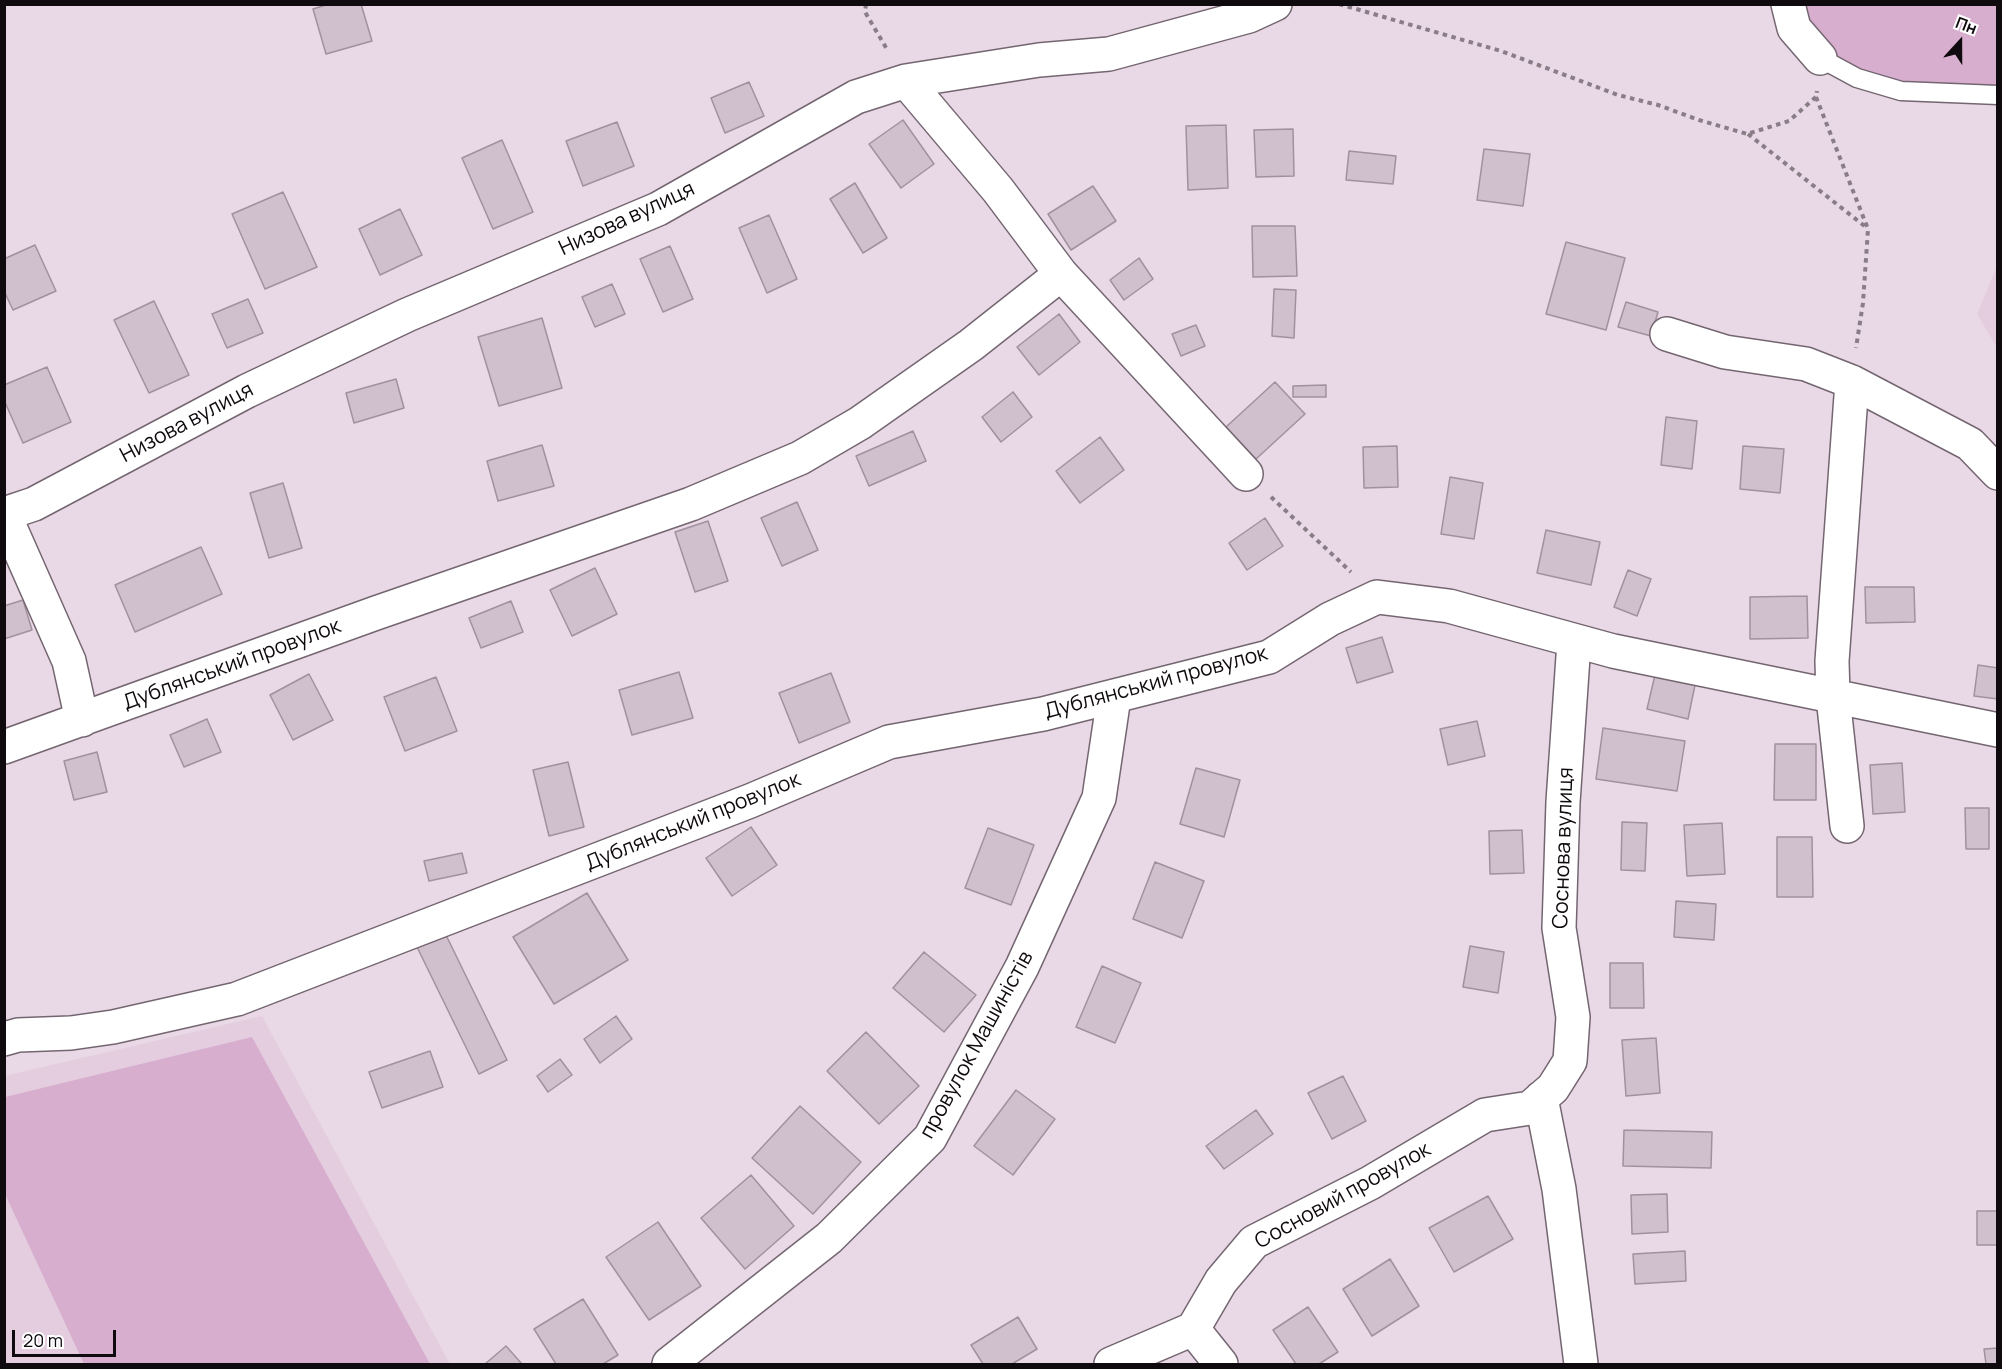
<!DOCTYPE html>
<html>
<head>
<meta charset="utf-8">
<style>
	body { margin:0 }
	#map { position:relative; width:2002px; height:1369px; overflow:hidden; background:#e9d9e6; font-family:Manrope,sans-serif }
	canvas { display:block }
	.frame { position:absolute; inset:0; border:6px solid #0f0a0e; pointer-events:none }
	.north { position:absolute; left:1930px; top:12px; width:60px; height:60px; -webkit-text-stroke:4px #fff; paint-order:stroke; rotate:21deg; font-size:16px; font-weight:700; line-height:24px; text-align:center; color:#0f0a0e }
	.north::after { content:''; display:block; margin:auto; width:21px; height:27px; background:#0f0a0e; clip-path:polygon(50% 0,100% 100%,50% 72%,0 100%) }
	.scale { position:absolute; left:12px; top:1330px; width:104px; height:27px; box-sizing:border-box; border:3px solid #0f0a0e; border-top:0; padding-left:8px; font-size:18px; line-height:21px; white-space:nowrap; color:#0f0a0e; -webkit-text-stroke:4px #fff; paint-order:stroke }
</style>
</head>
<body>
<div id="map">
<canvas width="2002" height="1369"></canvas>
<div class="frame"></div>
<div class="north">Пн</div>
<div class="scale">20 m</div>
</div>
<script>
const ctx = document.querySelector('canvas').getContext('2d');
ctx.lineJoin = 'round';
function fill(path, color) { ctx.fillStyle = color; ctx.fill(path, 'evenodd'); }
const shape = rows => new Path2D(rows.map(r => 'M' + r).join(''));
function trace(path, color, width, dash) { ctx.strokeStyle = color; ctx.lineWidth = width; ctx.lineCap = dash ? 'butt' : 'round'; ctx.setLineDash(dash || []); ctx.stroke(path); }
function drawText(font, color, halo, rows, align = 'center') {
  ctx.font = font + ' Manrope,sans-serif'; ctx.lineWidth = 5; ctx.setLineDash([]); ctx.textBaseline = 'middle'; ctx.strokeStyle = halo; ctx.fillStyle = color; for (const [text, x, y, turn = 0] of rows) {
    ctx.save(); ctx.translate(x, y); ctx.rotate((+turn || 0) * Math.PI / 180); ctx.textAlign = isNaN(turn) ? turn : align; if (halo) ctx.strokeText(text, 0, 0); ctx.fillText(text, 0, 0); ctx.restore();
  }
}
fill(shape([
	[1997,266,1997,348,1977,314],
	[262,1016,450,1364,5,1364,4,1076]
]), '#e4cddf');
fill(shape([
	[1799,5,1997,5,1997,90,1930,92,1850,75,1803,19],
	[252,1037,430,1364,84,1364,5,1194,5,1097]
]), '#d7aece');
const building = shape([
	[329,4,361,4,372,41,326,54,313,9,329,4],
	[749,82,764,116,725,133,711,98,749,82],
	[903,120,934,164,901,188,869,144,903,120],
	[617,122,634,166,583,186,566,141,617,122],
	[1226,125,1228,188,1188,190,1186,126,1226,125],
	[1293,129,1294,176,1256,177,1254,130,1293,129],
	[502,140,533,212,493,229,462,158,502,140],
	[1484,149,1530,154,1523,206,1477,200,1484,149],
	[1349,151,1396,156,1393,184,1346,180,1349,151],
	[855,183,887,238,863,253,830,199,855,183],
	[1093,186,1116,221,1071,250,1048,214,1093,186],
	[283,192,317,267,265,289,232,214,283,192],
	[400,209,422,255,380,275,359,229,400,209],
	[769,215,797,279,767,293,739,228,769,215],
	[1252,226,1295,226,1297,276,1253,277,1252,226],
	[1566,242,1625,258,1606,330,1546,314,1566,242],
	[35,245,56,291,13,310,4,291,4,259,35,245],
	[670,246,693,299,663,312,640,259,670,246],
	[1139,258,1153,279,1124,300,1110,280,1139,258],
	[612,284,625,314,595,327,582,297,612,284],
	[1274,289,1296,290,1294,338,1272,336,1274,289],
	[248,299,263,333,227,348,212,314,248,299],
	[154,301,189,375,149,393,114,320,154,301],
	[1626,302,1658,312,1651,336,1618,327,1626,302],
	[1059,314,1080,342,1039,375,1017,347,1059,314],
	[542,318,562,388,499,406,478,337,542,318],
	[1196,325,1205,346,1181,356,1172,334,1196,325],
	[47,367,71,422,23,443,4,400,4,385,47,367],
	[396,379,404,408,354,423,346,393,396,379],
	[1275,382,1305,414,1256,459,1226,427,1275,382],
	[1326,385,1326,397,1293,397,1293,386,1326,385],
	[1013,392,1032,417,1001,442,982,417,1013,392],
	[1666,417,1697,421,1692,469,1661,465,1666,417],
	[913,431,926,461,869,486,856,456,913,431],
	[1100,437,1124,470,1080,503,1056,471,1100,437],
	[542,445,554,486,498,501,487,461,542,445],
	[1397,446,1398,487,1364,488,1363,447,1397,446],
	[1743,446,1784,449,1780,493,1740,489,1743,446],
	[1450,477,1483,483,1474,539,1441,534,1450,477],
	[283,483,302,548,269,558,250,493,283,483],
	[797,502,818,550,782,566,761,518,797,502],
	[1265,518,1283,546,1247,570,1229,543,1265,518],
	[708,521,728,581,695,592,675,532,708,521],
	[1546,530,1600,542,1591,585,1537,573,1546,530],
	[201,547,222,594,135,632,115,585,201,547],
	[595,568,617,614,572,636,550,590,595,568],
	[1628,570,1651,579,1637,616,1614,607,1628,570],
	[1865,587,1914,587,1915,622,1866,623,1865,587],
	[1807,596,1808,638,1750,639,1750,597,1807,596],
	[23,600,32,630,4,639,4,606,23,600],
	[511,601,523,632,481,648,469,618,511,601],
	[1382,637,1393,672,1357,683,1346,648,1382,637],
	[1978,665,1998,668,1998,699,1974,696,1978,665],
	[679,672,693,718,632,735,619,690,679,672],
	[831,673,850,722,799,743,779,693,831,673],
	[309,674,333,720,293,740,270,695,309,674],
	[1655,675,1695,685,1688,719,1647,709,1655,675],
	[436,677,457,731,405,751,384,697,436,677],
	[207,719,221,752,184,767,170,735,207,719],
	[1477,721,1485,756,1448,765,1440,729,1477,721],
	[1603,728,1685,741,1677,791,1596,779,1603,728],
	[1775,744,1816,744,1816,800,1774,800,1775,744],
	[97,752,107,792,74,800,64,761,97,752],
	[568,762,584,827,549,836,533,770,568,762],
	[1902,763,1905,812,1873,814,1870,765,1902,763],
	[1196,768,1240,780,1224,837,1180,824,1196,768],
	[1965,808,1989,808,1989,849,1966,849,1965,808],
	[1622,822,1647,823,1645,871,1621,870,1622,822],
	[1722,823,1725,874,1687,876,1684,825,1722,823],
	[751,827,777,865,732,896,706,858,751,827],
	[988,828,1034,845,1011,905,965,888,988,828],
	[1522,830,1524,873,1490,874,1489,831,1522,830],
	[1777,837,1812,837,1813,897,1777,897,1777,837],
	[462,853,467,873,429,881,424,861,462,853],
	[1155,862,1204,881,1182,938,1133,919,1155,862],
	[587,893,628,960,554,1004,513,937,587,893],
	[1676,901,1716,904,1714,940,1674,937,1676,901],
	[445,933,507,1060,479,1074,417,947,445,933],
	[1470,946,1504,952,1498,993,1463,987,1470,946],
	[924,952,976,995,944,1032,893,988,924,952],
	[1610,963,1643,963,1644,1008,1610,1008,1610,963],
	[1102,966,1141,983,1115,1043,1076,1027,1102,966],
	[616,1016,632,1039,600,1063,584,1039,616,1016],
	[866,1032,919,1086,879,1124,827,1071,866,1032],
	[1656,1038,1660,1093,1626,1096,1622,1040,1656,1038],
	[430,1051,443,1087,382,1108,369,1072,430,1051],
	[560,1059,572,1075,548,1092,537,1076,560,1059],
	[1343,1076,1366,1121,1332,1139,1308,1093,1343,1076],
	[1016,1090,1055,1119,1013,1175,974,1146,1016,1090],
	[800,1106,861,1162,813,1214,752,1158,800,1106],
	[1256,1110,1273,1134,1224,1169,1206,1146,1256,1110],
	[1624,1130,1712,1132,1711,1168,1623,1166,1624,1130],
	[751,1175,794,1226,745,1269,701,1218,751,1175],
	[1667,1194,1668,1232,1632,1234,1631,1195,1667,1194],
	[1488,1196,1513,1239,1454,1272,1429,1228,1488,1196],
	[1977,1211,1998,1211,1998,1245,1977,1245,1977,1211],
	[658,1222,701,1286,649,1320,606,1257,658,1222],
	[1685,1251,1686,1281,1635,1284,1633,1254,1685,1251],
	[1390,1259,1419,1306,1372,1336,1343,1289,1390,1259],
	[583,1299,618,1355,603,1364,556,1364,534,1329,583,1299],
	[1308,1307,1338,1352,1319,1364,1296,1364,1273,1330,1308,1307],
	[1018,1317,1037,1349,1012,1364,983,1364,971,1345,1018,1317],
	[506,1346,522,1364,485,1364,506,1346],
	[1998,1348,1998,1364,1986,1364,1984,1349,1998,1348]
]);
fill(building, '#d0bfcc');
trace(building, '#a1919d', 1.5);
const service = shape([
	[1820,58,1857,78,1901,91,1998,95]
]);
const minor = shape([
	[1788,4,1794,28,1820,58],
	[906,81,998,190,1061,274,1246,474],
	[1667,334,1725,352,1806,364,1852,382,1970,444,1998,473],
	[4,514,34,504,247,391,407,315,658,209,856,97,906,81,1039,60,1109,54,1249,16,1275,4],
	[4,514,69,661,82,720],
	[4,747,376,613,691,504,800,458,860,423,971,345,1061,274],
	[1847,826,1833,697,1832,661,1852,382],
	[4,1039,18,1035,71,1033,113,1027,237,999,750,801,889,742,1043,714,1269,657,1330,619,1377,597,1449,606,1613,651,1998,730],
	[1541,1098,1559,1189,1581,1364],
	[1193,1329,1221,1364],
	[669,1364,829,1238,930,1138,1022,967,1099,798,1114,697],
	[1111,1364,1193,1329,1221,1281,1254,1242,1370,1183,1485,1115,1530,1108,1553,1088,1570,1061,1573,1017,1559,928,1563,802,1574,642]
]);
trace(service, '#746671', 21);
trace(minor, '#746671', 36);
trace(shape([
	[866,4,865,12,888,51],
	[1339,4,1501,51,1618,95,1658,105,1699,120,1747,134,1789,121,1816,97,1817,91],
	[1816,97,1868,229,1863,303,1856,348],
	[1748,134,1867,228],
	[1271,497,1351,572]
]), '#897d86', 4, [4.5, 4.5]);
trace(service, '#fff', 18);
trace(minor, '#fff', 33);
drawText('21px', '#0f0a0e', '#fff', [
	["Низова вулиця",627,219,-25],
	["Низова вулиця",187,423,-28],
	["Дублянський провулок",232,665,-20],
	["Дублянський провулок",1156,683,-15],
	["Дублянський провулок",693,822,-22],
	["Соснова вулиця",1564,848,-88],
	["провулок Машиністів",977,1045,-61],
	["Сосновий провулок",1343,1196,-29]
]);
</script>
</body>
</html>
